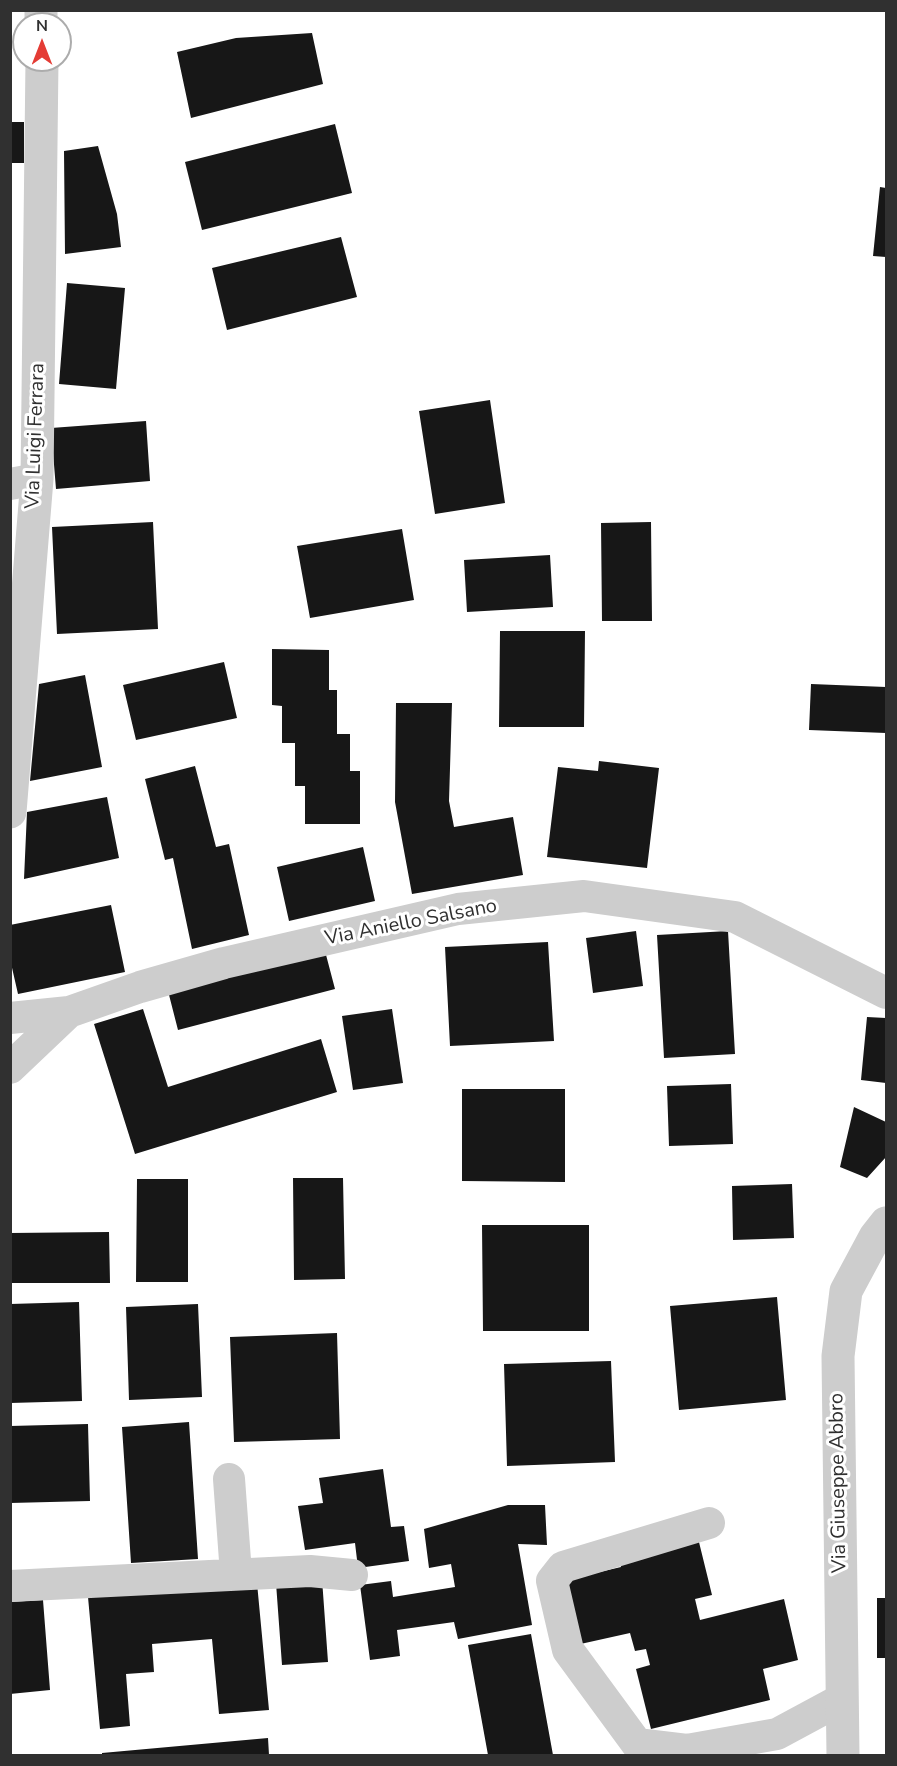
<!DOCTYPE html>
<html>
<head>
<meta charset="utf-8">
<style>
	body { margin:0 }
	#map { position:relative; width:897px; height:1766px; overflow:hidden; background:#fff; font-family:"Nunito Sans",sans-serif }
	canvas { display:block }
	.frame { position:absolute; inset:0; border:12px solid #303030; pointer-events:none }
	.north { position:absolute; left:12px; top:12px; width:60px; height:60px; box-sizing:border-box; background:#fff; border:2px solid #acacac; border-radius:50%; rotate:0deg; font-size:16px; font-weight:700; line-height:24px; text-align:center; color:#303030 }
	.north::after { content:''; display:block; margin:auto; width:21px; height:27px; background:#e43c35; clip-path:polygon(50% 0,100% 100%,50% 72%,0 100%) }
</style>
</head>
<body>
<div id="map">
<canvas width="897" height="1766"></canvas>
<div class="frame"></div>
<div class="north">N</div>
</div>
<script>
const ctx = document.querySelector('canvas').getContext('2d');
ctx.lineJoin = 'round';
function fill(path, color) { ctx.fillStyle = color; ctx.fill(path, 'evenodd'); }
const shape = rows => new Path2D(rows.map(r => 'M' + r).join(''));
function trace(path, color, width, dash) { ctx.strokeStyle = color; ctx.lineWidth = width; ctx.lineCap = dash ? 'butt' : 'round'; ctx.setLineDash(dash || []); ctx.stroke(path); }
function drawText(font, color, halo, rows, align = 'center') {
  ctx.font = font + ' "Nunito Sans",sans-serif'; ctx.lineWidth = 6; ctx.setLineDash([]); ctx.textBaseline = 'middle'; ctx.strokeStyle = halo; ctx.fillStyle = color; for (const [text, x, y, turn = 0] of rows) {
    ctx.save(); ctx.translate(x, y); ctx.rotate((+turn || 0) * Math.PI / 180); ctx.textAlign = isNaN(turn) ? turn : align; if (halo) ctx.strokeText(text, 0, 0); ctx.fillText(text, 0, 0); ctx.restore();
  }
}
fill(shape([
	[312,33,323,84,191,118,177,52,236,38],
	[10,122,24,122,24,163,10,163],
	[335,124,352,193,202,230,185,162],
	[98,146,117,214,121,247,65,254,64,151],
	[880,187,886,188,886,257,873,256],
	[341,237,357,297,227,330,212,268],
	[67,283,125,288,116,389,59,384],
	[490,400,505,503,435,514,419,411],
	[146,421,150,481,56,489,51,428],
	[153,522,158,629,57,634,52,527],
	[651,522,652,621,602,621,601,523],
	[402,529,414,600,310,618,297,546],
	[550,555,553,607,467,612,464,560],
	[500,631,585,631,584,727,499,727],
	[272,649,329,650,329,690,337,690,337,734,350,734,350,771,360,771,360,824,305,824,305,786,295,786,295,743,282,743,282,706,272,705],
	[224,662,237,718,136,740,123,685],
	[85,675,102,767,30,781,39,684],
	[811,684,886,687,886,733,809,730],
	[396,703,452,703,449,801,454,827,513,817,523,875,412,894,395,802],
	[599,761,659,768,647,868,547,857,558,767,598,771],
	[195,766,216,847,229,844,249,935,192,949,173,858,165,860,145,779],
	[107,797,119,858,24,879,27,812],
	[363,847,375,901,289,921,277,867],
	[111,905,125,972,18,994,10,959,10,925],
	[636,931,643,986,593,993,586,938],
	[728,931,735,1054,664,1058,657,935],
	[548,942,554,1041,450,1046,445,947],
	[325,951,335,989,178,1030,168,991],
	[143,1009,168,1087,321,1039,337,1092,135,1154,94,1024],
	[392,1009,403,1083,353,1090,342,1016],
	[867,1017,886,1018,886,1083,861,1080],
	[731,1084,733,1144,669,1146,667,1086],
	[462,1089,565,1089,565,1182,462,1181],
	[854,1107,886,1122,886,1157,867,1178,840,1167],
	[293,1178,343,1178,345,1279,294,1280],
	[137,1179,188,1179,188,1282,136,1282],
	[792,1184,794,1238,733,1240,732,1186],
	[482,1225,589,1225,589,1331,483,1331],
	[109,1232,110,1283,10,1283,10,1233],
	[777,1297,786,1400,679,1410,670,1306],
	[79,1302,82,1401,10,1403,10,1304],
	[198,1304,202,1397,129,1400,126,1307],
	[337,1333,340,1439,234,1442,230,1337],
	[611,1361,615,1462,507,1466,504,1364],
	[189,1422,198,1559,131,1563,122,1427],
	[88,1424,90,1501,10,1503,10,1426],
	[383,1469,391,1527,404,1526,409,1561,358,1568,355,1543,305,1550,298,1506,323,1503,319,1478],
	[508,1505,545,1505,547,1545,518,1544,532,1625,458,1639,454,1622,397,1630,400,1656,370,1660,360,1585,391,1581,393,1597,455,1587,451,1564,429,1568,424,1529],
	[697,1534,712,1595,695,1599,700,1620,784,1599,798,1660,763,1669,770,1700,651,1729,636,1669,650,1665,646,1649,635,1651,630,1633,576,1645,561,1581,621,1567,617,1553],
	[322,1579,328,1662,282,1665,276,1583],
	[257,1583,269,1710,219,1714,212,1639,152,1644,154,1672,126,1674,130,1726,100,1729,88,1597],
	[877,1598,886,1598,886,1658,877,1658],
	[43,1600,50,1690,10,1694,10,1602],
	[531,1634,553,1755,488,1755,468,1645],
	[268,1738,269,1755,102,1755,102,1753]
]), '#171717');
trace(shape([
	[10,484,37,479],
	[10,1018,69,1012,140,987,224,963,458,909,584,896,735,917,886,993],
	[10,1068,69,1012],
	[229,1479,236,1574],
	[709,1523,563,1567,552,1581,568,1650,637,1744,687,1750,777,1734,842,1699],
	[10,1586,310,1571,352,1575]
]), '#cdcdcd', 32);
trace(shape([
	[41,10,41,24],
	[10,812,37,479,42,60],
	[843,1756,838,1356,846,1291,875,1237,886,1223]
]), '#cdcdcd', 33);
drawText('20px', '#303030', '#fff', [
	["Via Luigi Ferrara",36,436,-88],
	["Via Aniello Salsano",411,923,-11],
	["Via Giuseppe Abbro",839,1483,-91]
]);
</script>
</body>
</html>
